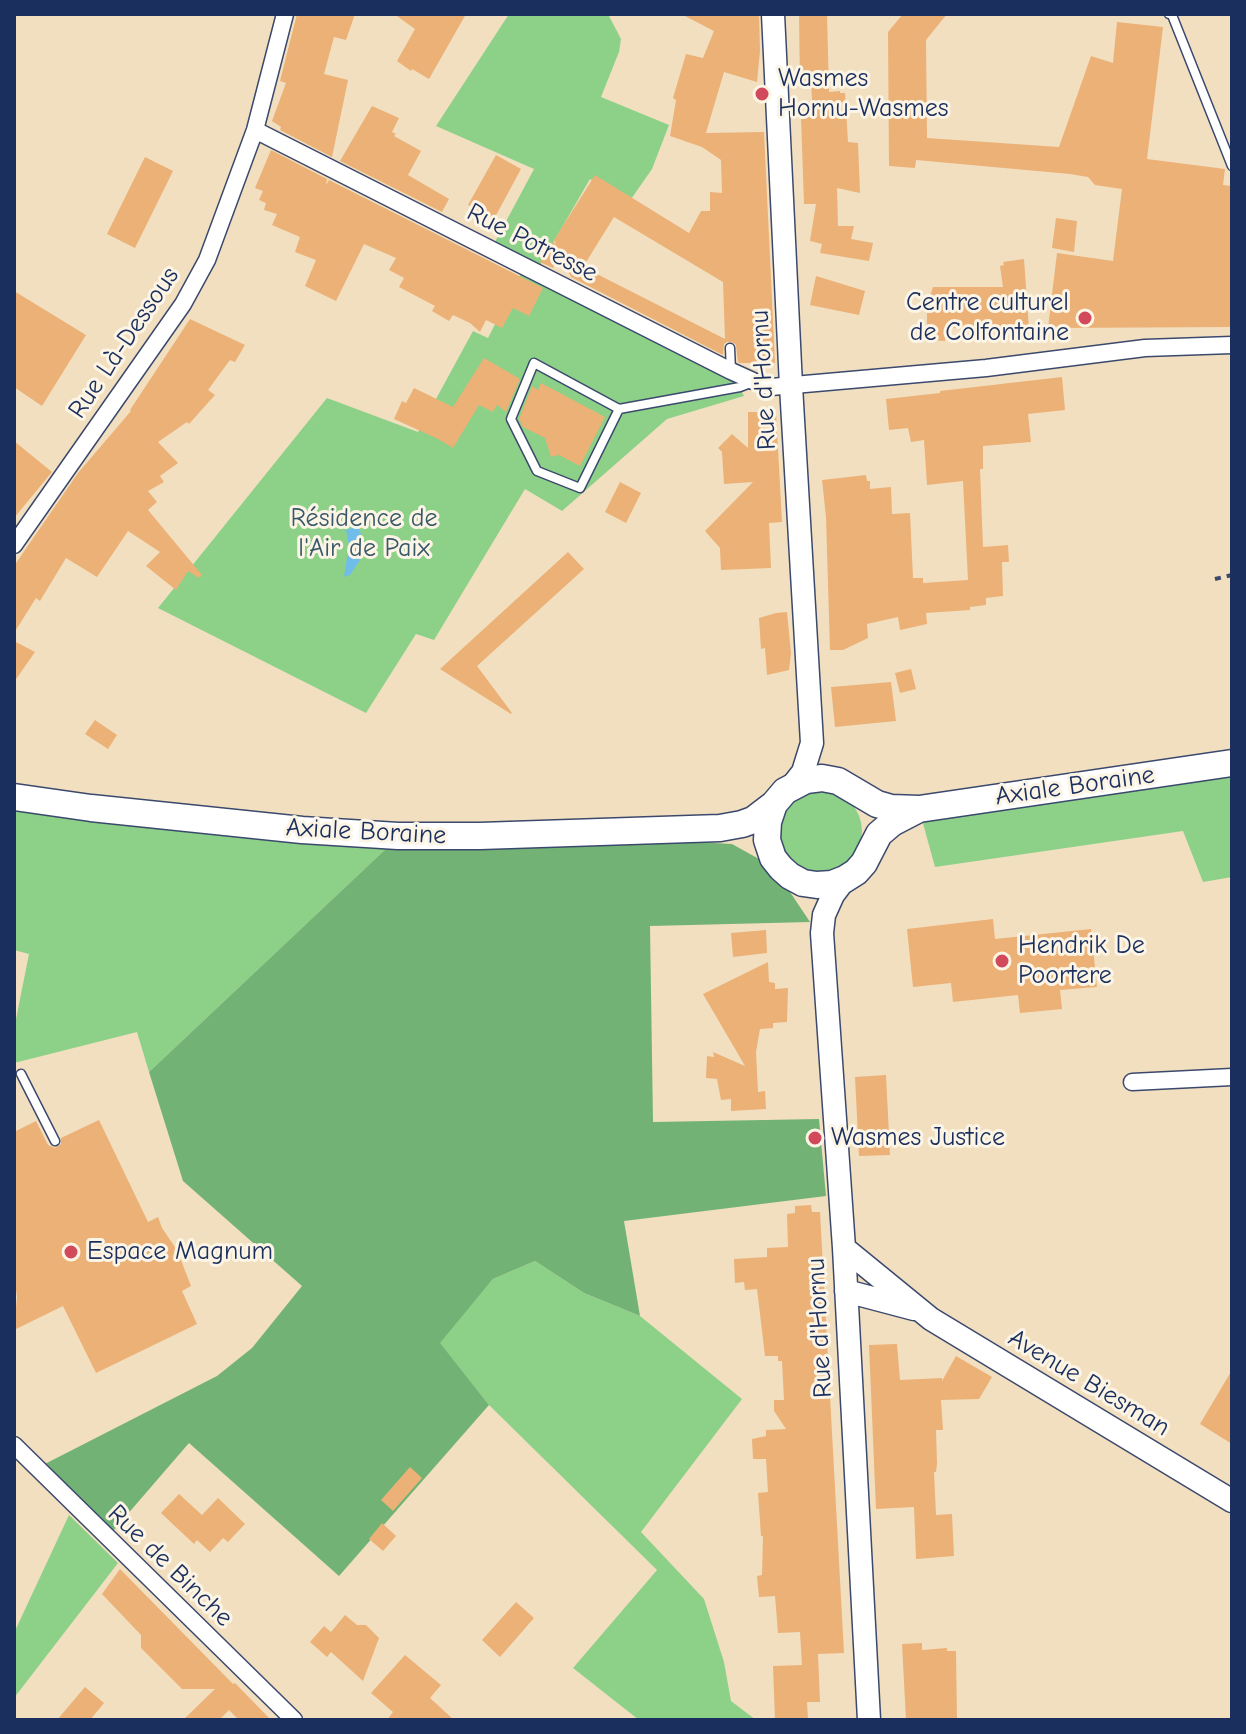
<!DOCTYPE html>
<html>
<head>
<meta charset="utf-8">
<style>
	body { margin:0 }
	#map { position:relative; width:1246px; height:1734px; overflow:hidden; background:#f2dfc0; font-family:"Comic Neue",sans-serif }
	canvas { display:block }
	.frame { position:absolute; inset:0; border:16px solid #1b2f5e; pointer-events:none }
</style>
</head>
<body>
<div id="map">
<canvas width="1246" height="1734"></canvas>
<div class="frame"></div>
</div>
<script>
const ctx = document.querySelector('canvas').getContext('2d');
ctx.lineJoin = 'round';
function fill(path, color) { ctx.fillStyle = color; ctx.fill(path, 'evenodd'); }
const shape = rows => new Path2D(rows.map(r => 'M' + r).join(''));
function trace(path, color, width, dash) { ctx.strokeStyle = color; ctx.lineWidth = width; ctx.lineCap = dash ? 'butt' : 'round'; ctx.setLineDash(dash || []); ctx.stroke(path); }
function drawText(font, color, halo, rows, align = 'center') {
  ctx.font = font + ' "Comic Neue",sans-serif'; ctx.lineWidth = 6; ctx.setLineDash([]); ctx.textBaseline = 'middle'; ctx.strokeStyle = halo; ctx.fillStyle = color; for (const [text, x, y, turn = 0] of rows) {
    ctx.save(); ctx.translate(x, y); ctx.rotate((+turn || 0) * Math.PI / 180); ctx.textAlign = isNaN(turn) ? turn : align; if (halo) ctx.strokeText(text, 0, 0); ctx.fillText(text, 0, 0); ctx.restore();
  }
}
fill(shape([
	[509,14,608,14,621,39,619,52,601,97,669,125,652,169,629,202,590,179,538,269,495,242,534,169,436,126],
	[521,273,735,379,744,396,667,419,562,511,525,489,434,640,416,634,366,713,158,608,327,398,418,432,473,331,488,338],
	[1232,764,1232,877,1203,882,1183,831,935,867,919,809],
	'780 831a41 41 0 1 1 82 0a41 41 0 1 1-82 0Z',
	[14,808,390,845,149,1072,137,1032,14,1063,14,1029,29,954,14,950],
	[535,1261,584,1293,640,1316,742,1399,641,1532,704,1599,724,1662,731,1701,756,1720,639,1720,573,1668,657,1570,489,1405,439,1343,493,1279],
	[69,1515,118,1563,14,1698,14,1633]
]), '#8dd189');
fill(shape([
	[696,842,732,844,759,859,790,892,810,922,650,926,653,1122,819,1119,826,1196,624,1221,640,1316,584,1293,535,1261,493,1279,440,1343,489,1405,339,1576,189,1443,107,1538,37,1468,217,1376,252,1348,302,1286,183,1181,149,1072,390,845,474,847]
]), '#72b375');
fill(shape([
	[358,526,363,540,360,560,350,575,344,577,349,545,346,530]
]), '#71bdea');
fill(shape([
	[297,14,355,14,346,40,334,37,324,74,348,80,332,157,280,130,281,127,272,121,286,83,280,81],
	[394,14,466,14,429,79,412,69,411,71,397,61,415,29],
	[681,14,759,14,760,51,757,82,724,72,706,133,764,132,775,363,740,363,738,362,736,345,732,342,727,342,724,344,723,355,571,277,560,254,553,268,540,262,553,242,556,244,554,240,595,175,689,233,701,211,710,211,710,192,722,193,721,160,702,147,670,136,676,100,673,98,686,54,703,58,714,31],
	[614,217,723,282,725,339,583,267],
	[799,14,827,14,829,92,840,91,840,93,845,93,848,142,858,143,860,193,837,188,838,226,854,226,851,239,873,243,869,261,820,253,822,244,810,241,816,204,804,204,801,117,813,117,811,83,800,83],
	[903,14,947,14,926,40,927,138,1059,147,1091,56,1113,63,1117,22,1163,27,1147,159,1225,169,1223,185,1232,186,1232,327,1048,328,1057,253,1113,261,1122,189,1095,185,1088,177,1070,174,916,160,915,168,889,166,888,32],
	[372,106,399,118,392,132,396,134,394,136,421,151,408,175,449,199,442,212,340,161],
	[271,150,327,179,326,185,329,180,543,288,529,316,513,308,502,328,486,320,480,332,470,323,453,315,449,321,432,311,435,306,399,287,404,278,389,270,396,258,364,244,336,301,305,286,316,260,295,252,300,237,272,225,277,214,264,210,266,203,259,200,263,191,255,188],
	[496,155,521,169,494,219,468,205],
	[145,157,173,171,135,248,107,234],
	[1056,218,1077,221,1074,252,1052,248],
	[1024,259,1029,329,946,328,945,341,927,340,927,305,933,287,1003,287,1000,266,1004,265,1003,262],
	[816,276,865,291,859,315,810,305],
	[14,291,86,335,42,406,14,387],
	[190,319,245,345,235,362,230,360,227,364,208,390,215,395,189,424,187,422,158,442,178,463,160,476,164,482,148,491,157,502,148,510,202,575,199,578,188,571,176,590,146,566,160,552,128,531,97,577,66,558,40,601,36,598,14,633,14,566,78,473,131,411,130,410],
	[484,358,520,379,506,412,497,405,493,412,479,405,453,448,438,439,394,419,402,401,406,403,414,388,453,407],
	[1062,377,1065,410,1028,414,1031,442,983,446,983,469,980,469,983,547,1008,545,1009,562,1002,562,1003,596,986,598,986,605,970,607,970,610,926,613,927,624,900,630,898,617,867,624,868,638,843,650,830,650,826,517,822,480,866,475,867,481,870,481,870,489,891,487,892,514,910,513,913,578,923,578,923,583,968,580,963,481,927,485,924,440,911,442,908,428,889,430,886,399,940,393,940,391],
	[541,383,605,417,580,466,559,455,551,457,545,438,523,427,519,419,532,386,538,390],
	[748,412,776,412,782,522,769,523,771,568,721,570,720,548,705,531,753,482,724,484,722,452,718,448,732,434,748,448],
	[14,441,52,472,14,518],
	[620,482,641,493,626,523,605,512],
	[568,552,584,569,477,666,512,713,511,714,440,669],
	[787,612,791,653,789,670,767,675,765,648,761,649,759,618,776,613],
	[14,641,35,652,14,682],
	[911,669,916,689,900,693,895,673],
	[891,682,896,721,835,727,831,687],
	[95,720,117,735,108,749,85,734],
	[993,919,995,939,1091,929,1097,987,1060,990,1062,1009,1020,1013,1018,995,953,1002,951,983,913,987,907,929],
	[766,930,767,953,733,957,731,933],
	[768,962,769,982,775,983,775,989,788,988,787,1022,773,1023,773,1028,760,1029,756,1052,758,1092,765,1091,766,1109,731,1111,731,1099,721,1100,717,1079,706,1078,707,1056,714,1057,713,1052,745,1066,703,994],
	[886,1075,890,1155,859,1156,855,1077],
	[99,1120,148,1222,158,1217,162,1228,177,1250,191,1286,182,1291,197,1324,96,1373,63,1306,14,1330,17,1297,14,1275,14,1132,36,1121,48,1145,55,1148,61,1144,61,1138],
	[811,1205,812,1212,820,1212,844,1653,818,1654,820,1702,807,1702,808,1720,775,1720,773,1666,802,1665,800,1632,778,1633,775,1596,759,1597,757,1576,762,1575,763,1536,761,1536,758,1493,768,1492,766,1459,753,1459,752,1439,766,1436,766,1430,786,1429,774,1411,774,1400,784,1400,782,1361,778,1361,778,1356,765,1356,757,1289,745,1290,744,1282,735,1283,734,1259,767,1257,767,1248,788,1247,787,1214,795,1213,795,1206],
	[897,1344,900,1380,942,1378,942,1381,956,1356,992,1377,979,1399,941,1400,943,1430,936,1430,937,1464,936,1472,934,1472,936,1515,952,1514,954,1556,916,1559,914,1507,876,1509,869,1345],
	[1232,1370,1232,1444,1200,1424],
	[410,1467,422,1478,393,1511,381,1500],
	[179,1494,202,1515,218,1498,245,1524,228,1542,223,1538,210,1552,197,1540,194,1544,161,1513],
	[382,1523,396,1536,383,1551,369,1539],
	[120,1569,233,1684,235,1683,271,1720,239,1720,229,1710,219,1720,183,1720,215,1689,182,1689,141,1648,141,1635,102,1594],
	[516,1602,534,1618,500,1657,482,1640],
	[345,1615,357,1625,366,1625,379,1638,363,1681,331,1652,327,1657,310,1642,324,1626,331,1632],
	[922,1643,922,1650,947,1648,947,1651,956,1651,957,1720,906,1720,902,1644],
	[405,1655,441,1685,430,1698,454,1720,387,1720,393,1712,371,1693],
	[85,1687,104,1703,90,1720,57,1720]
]), '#ebb177');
const service = shape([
	[1169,14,1172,15,1232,166],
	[730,348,731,371],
	[619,409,534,363,511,419,537,471,580,488,619,409,740,387,753,382],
	[21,1074,55,1141]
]);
const minor = shape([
	[255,130,731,371,753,381,771,387,986,368,1145,348,1232,345],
	[14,545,183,304,207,260,255,130,285,14],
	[1132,1082,1232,1077],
	[14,1445,294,1720]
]);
const tertiary = shape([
	[773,14,791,386,812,743,803,772,792,786],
	[845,879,833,895,824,915,822,933,844,1248,869,1720],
	[844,1248,931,1319,1232,1501],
	[846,1291,914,1309]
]);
const primary = shape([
	[14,797,91,808,302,830,398,836,480,836,720,828,742,824,753,820,774,804],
	[919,809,892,823,879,834,864,863,856,872,845,879,832,884,817,885,803,883,790,876,781,868,773,858,767,840,768,822,774,804,785,791,806,780,822,778,838,781,877,804,891,808,919,809,1232,763]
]);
trace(service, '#3b496d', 11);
trace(minor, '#3b496d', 19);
trace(tertiary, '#3b496d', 25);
trace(primary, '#3b496d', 29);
trace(shape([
	[1215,579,1232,575]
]), '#3b496d', 4, [6, 6]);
trace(service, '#fff', 8);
trace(minor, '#fff', 16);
trace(tertiary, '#fff', 22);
trace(primary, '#fff', 26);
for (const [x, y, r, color] of [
	[762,94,8,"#d1495b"],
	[1085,318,8,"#d1495b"],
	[1002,961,8,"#d1495b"],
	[815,1138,8,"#d1495b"],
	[71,1252,8,"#d1495b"]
]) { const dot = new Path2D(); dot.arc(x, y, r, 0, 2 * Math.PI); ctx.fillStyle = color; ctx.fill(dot); trace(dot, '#fcf5e5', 3); }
drawText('26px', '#1b2f5e', '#fcf5e5', [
	["Wasmes",778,79],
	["Hornu-Wasmes",778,109],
	["Centre culturel",1069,303,"right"],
	["de Colfontaine",1069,333,"right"],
	["Hendrik De",1018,946],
	["Poortere",1018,976],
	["Wasmes Justice",831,1138],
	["Espace Magnum",87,1252]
], 'left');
drawText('26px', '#1b2f5e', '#fcf5e5', [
	["Rue Potresse",532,243,27],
	["Rue Là-Dessous",124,343,-56],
	["Rue d'Hornu",764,380,-93],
	["Axiale Boraine",1075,786,-8],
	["Axiale Boraine",366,832,3],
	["Rue d'Hornu",820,1328,-93],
	["Avenue Biesman",1089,1383,31],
	["Rue de Binche",170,1566,44]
]);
drawText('26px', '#385869', '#fcf5e5', [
	["Résidence de",364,519],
	["l'Air de Paix",364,549]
]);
</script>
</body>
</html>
